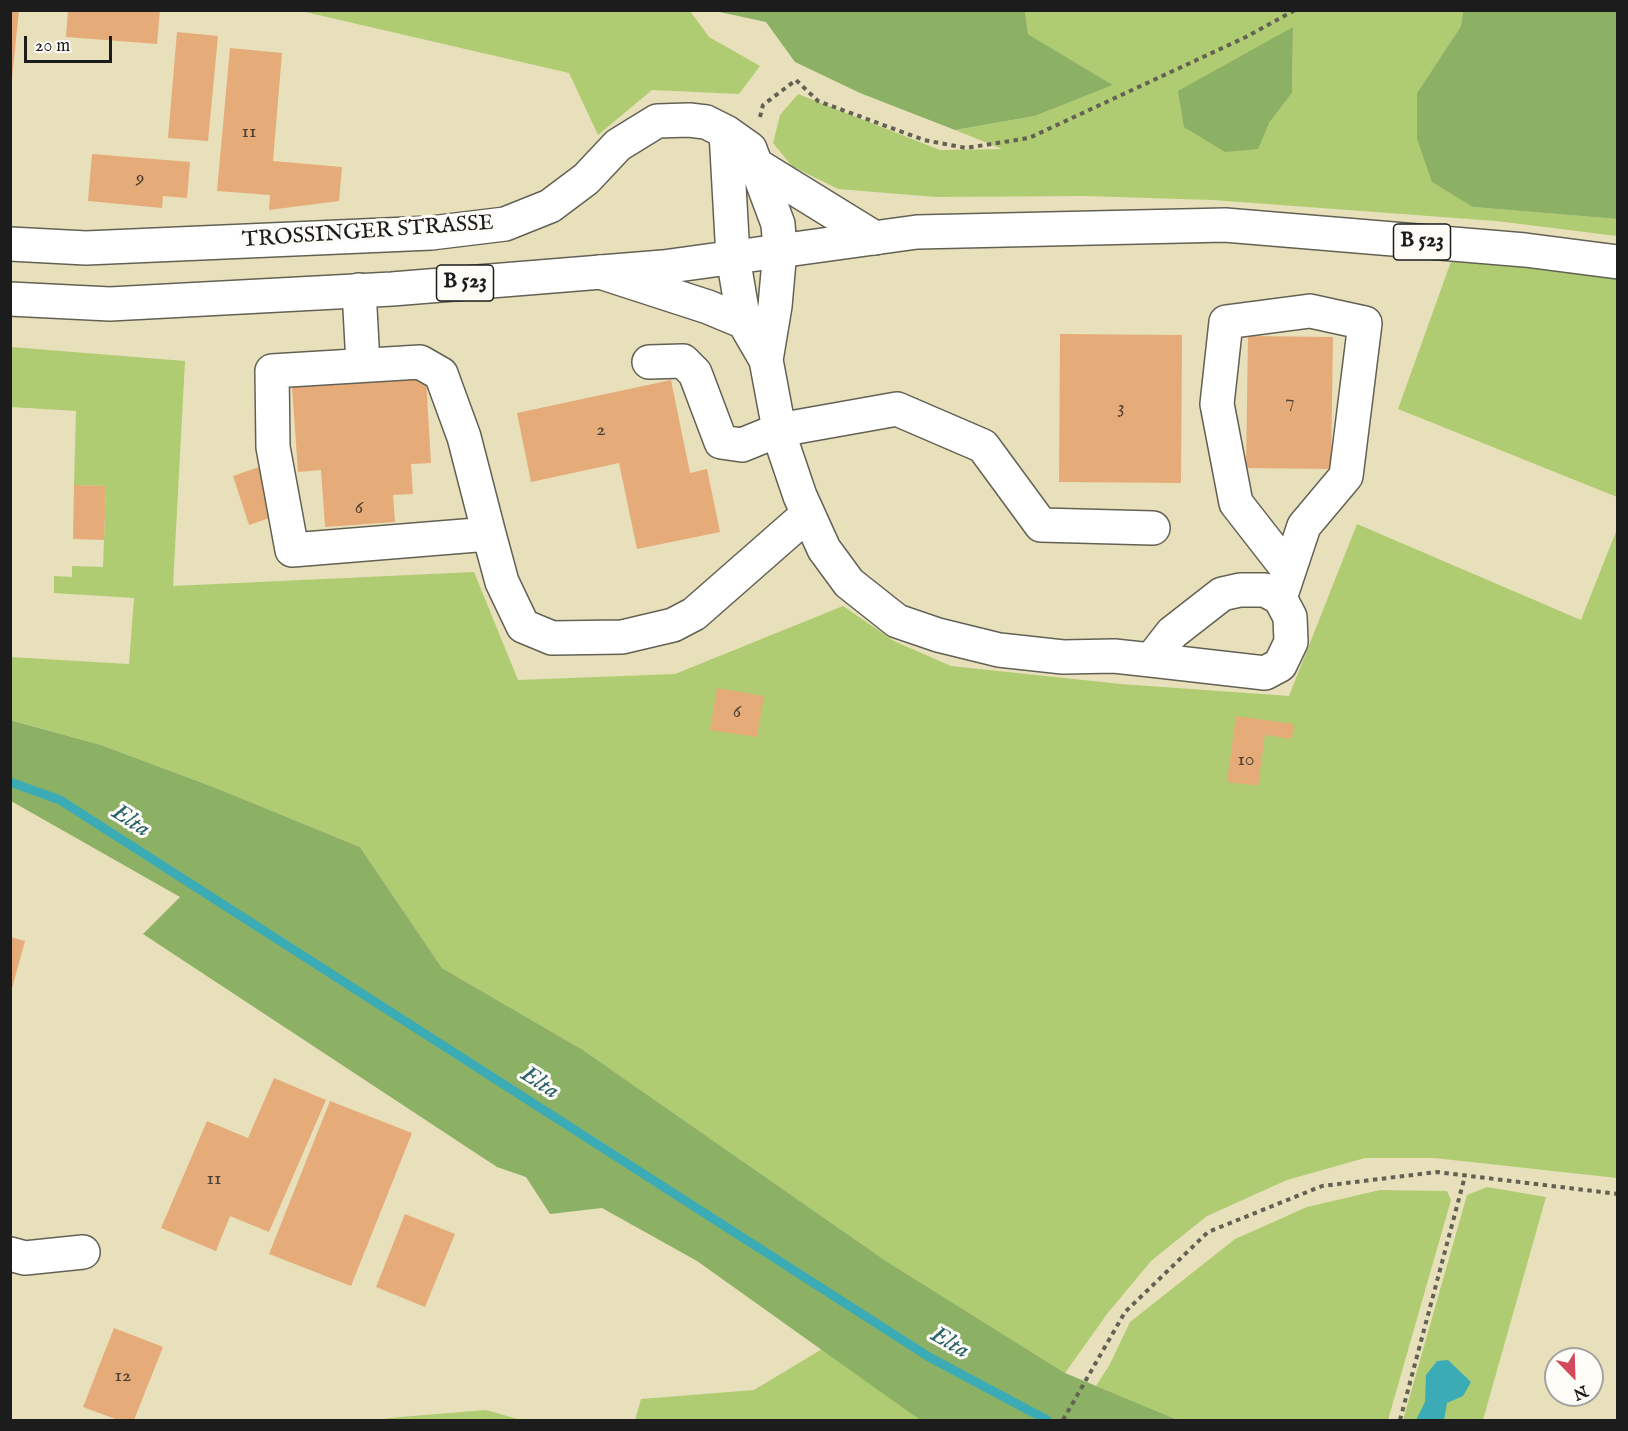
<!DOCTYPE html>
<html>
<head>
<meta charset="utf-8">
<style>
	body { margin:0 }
	#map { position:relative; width:1628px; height:1431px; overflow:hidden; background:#e8e0bb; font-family:"IM FELL English",serif }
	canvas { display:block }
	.frame { position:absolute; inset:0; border:12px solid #1c1c1c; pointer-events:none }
	.north { position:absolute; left:1544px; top:1347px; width:60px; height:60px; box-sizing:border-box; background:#fdfcf7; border:2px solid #a3a29f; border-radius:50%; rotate:157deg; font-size:16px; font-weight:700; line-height:24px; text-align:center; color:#1c1c1c }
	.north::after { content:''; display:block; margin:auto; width:21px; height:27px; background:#d1495b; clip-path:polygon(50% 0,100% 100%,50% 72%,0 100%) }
	.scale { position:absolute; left:24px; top:36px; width:88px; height:27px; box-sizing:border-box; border:3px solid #1c1c1c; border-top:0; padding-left:8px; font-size:18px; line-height:21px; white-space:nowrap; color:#1c1c1c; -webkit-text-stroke:4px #fdfcf7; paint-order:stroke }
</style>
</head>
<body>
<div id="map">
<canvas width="1628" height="1431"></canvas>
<div class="frame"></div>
<div class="north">N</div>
<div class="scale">20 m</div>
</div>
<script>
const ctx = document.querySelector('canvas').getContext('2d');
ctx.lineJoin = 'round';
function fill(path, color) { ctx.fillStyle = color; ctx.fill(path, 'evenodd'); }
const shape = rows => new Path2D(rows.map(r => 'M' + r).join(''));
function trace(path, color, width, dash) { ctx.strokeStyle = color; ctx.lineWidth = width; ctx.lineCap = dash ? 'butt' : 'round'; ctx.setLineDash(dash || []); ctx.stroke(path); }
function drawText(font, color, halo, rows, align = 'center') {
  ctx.font = font + ' "IM FELL English",serif'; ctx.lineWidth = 6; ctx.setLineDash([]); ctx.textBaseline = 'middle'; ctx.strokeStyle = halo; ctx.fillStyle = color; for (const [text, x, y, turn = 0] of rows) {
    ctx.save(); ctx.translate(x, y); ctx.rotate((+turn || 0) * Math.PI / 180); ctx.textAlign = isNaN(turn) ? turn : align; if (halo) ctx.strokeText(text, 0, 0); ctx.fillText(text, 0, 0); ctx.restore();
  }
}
fill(shape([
	[301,11,690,11,709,37,760,66,739,94,652,90,598,135,569,73],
	[1025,11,1463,11,1461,26,1417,93,1473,207,1617,219,1617,236,1496,221,1213,200,1084,196,936,197,838,189,792,166,773,143,780,115,798,94,940,150,1002,149,955,130,1035,116,1113,85,1028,34],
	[1293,27,1292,93,1269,123],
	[1453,256,1617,278,1617,497,1398,409],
	[11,347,185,361,173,586,474,572,518,680,675,674,843,606,894,641,951,666,1121,684,1289,696,1357,524,1581,620,1617,529,1617,1178,1434,1158,1365,1158,1287,1180,1207,1216,1151,1261,1107,1314,1065,1373,886,1261,583,1050,442,968,360,847,216,788,101,745,11,720,10,657,129,664,134,598,54,593,54,576,72,577,72,566,103,567,106,486,74,485,76,411,11,407],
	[1487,1187,1546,1197,1483,1420,1403,1420,1467,1195],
	[1380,1190,1447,1191,1451,1200,1388,1420,1178,1420,1096,1386,1110,1364,1130,1322,1235,1239,1307,1207],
	[822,1349,920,1420,635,1420,641,1399,754,1390],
	[486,1410,521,1420,374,1420,400,1417]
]), '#b0cc72');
fill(shape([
	[715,11,1025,11,1028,34,1113,85,1035,116,955,130,860,93,795,62,766,22],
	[1463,11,1617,11,1617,219,1473,207,1432,182,1417,139,1417,93,1461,26],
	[1293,27,1292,93,1269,123,1258,149,1225,152,1184,127,1178,91],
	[10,720,101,745,216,788,360,847,442,968,583,1050,886,1261,1065,1373,1178,1420,920,1420,697,1261,602,1208,550,1214,526,1177,497,1167,143,934,180,897,11,801]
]), '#8cb064');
fill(shape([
	[1448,1360,1471,1382,1463,1396,1447,1403,1444,1420,1416,1420,1425,1402,1426,1375,1437,1361]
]), '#3bacb6');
trace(shape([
	[10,782,60,800,929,1357,1047,1420]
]), '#3bacb6', 9);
fill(shape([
	[10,10,19,10,12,78,10,78],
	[68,10,160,10,157,44,66,37],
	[177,32,218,36,208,141,168,138],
	[230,48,282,53,273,161,342,167,339,201,269,210,270,195,217,191],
	[92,154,190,162,187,198,163,196,162,208,88,201],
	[1060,334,1182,335,1181,483,1059,482],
	[1248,336,1333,337,1331,469,1246,468],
	[426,379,431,463,411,464,413,494,393,495,395,522,325,527,321,470,298,472,292,387],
	[671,380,690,473,707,469,720,532,637,549,619,463,531,482,517,413],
	[262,466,278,515,249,525,233,476],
	[74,485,106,486,104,540,73,539],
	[717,688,764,696,757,737,710,730],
	[1236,716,1294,724,1292,739,1265,735,1258,786,1227,782],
	[10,937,25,941,11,992,10,992],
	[274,1078,326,1100,269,1232,230,1216,216,1251,161,1228,207,1121,248,1138],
	[330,1101,412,1133,351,1286,269,1254],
	[405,1214,455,1234,425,1307,376,1287],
	[114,1328,163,1347,134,1420,118,1420,83,1407]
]), '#e5ac7a');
const minor = shape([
	[726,132,733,257,744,322,766,360,781,440,800,496,824,549,849,583,897,621,938,635,999,650,1063,657,1114,656,1151,660,1172,633,1222,594,1240,590,1265,590,1280,598,1290,617,1291,642,1280,665,1265,673,1151,660],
	[755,164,875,238],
	[10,244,86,248,431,233,505,224,550,206,586,179,618,145,657,121,689,120,706,122,726,132,750,149,778,224,780,250,775,306,766,360],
	[600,272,708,307,744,322],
	[359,290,363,364],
	[420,362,441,374,464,437,489,534,292,550,273,447,272,371,420,362],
	[649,362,683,361,695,373,721,442,742,445,779,430,897,409,983,446,1041,525,1153,528],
	[489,534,502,582,523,626,552,638,622,637,673,625,694,614,808,514],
	[1280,598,1304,526,1346,476,1365,323,1310,311,1226,322,1217,404,1236,503,1289,571],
	[10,1254,25,1258,83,1252]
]);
const major = shape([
	[10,299,110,304,392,289,663,267,917,232,1225,225,1525,250,1618,262]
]);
trace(minor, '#636154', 36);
trace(major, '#636154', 36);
trace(shape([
	[760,117,763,105,796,80,818,101,924,140,966,148,1029,138,1246,37,1295,10],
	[1063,1420,1125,1312,1208,1232,1322,1186,1437,1172,1618,1194],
	[1400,1420,1465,1176]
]), '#636154', 4, [4.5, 4.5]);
trace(minor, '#fff', 33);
trace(major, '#fff', 33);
drawText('20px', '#4e4034', null, [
	["11",249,133],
	["9",140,179],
	["7",1290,403],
	["3",1121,409],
	["2",601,431],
	["6",359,509],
	["6",737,713],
	["10",1246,761],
	["11",214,1180],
	["12",123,1377]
]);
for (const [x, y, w] of [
	[1422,242,57],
	[465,283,57]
]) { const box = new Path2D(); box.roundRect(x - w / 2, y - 18, w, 36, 4.5); ctx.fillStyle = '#fdfcf7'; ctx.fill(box); trace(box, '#1c1c1c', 1.5); }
drawText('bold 21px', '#1c1c1c', null, [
	["B 523",1422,242],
	["B 523",465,283]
]);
drawText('22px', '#1c1c1c', '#fdfcf7', [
	["TROSSINGER STRASSE",368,233,-4]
]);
drawText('italic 24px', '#2c6469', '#fdfcf7', [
	["Elta",130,822,33],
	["Elta",539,1084,33],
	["Elta",949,1344,30]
]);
</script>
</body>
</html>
